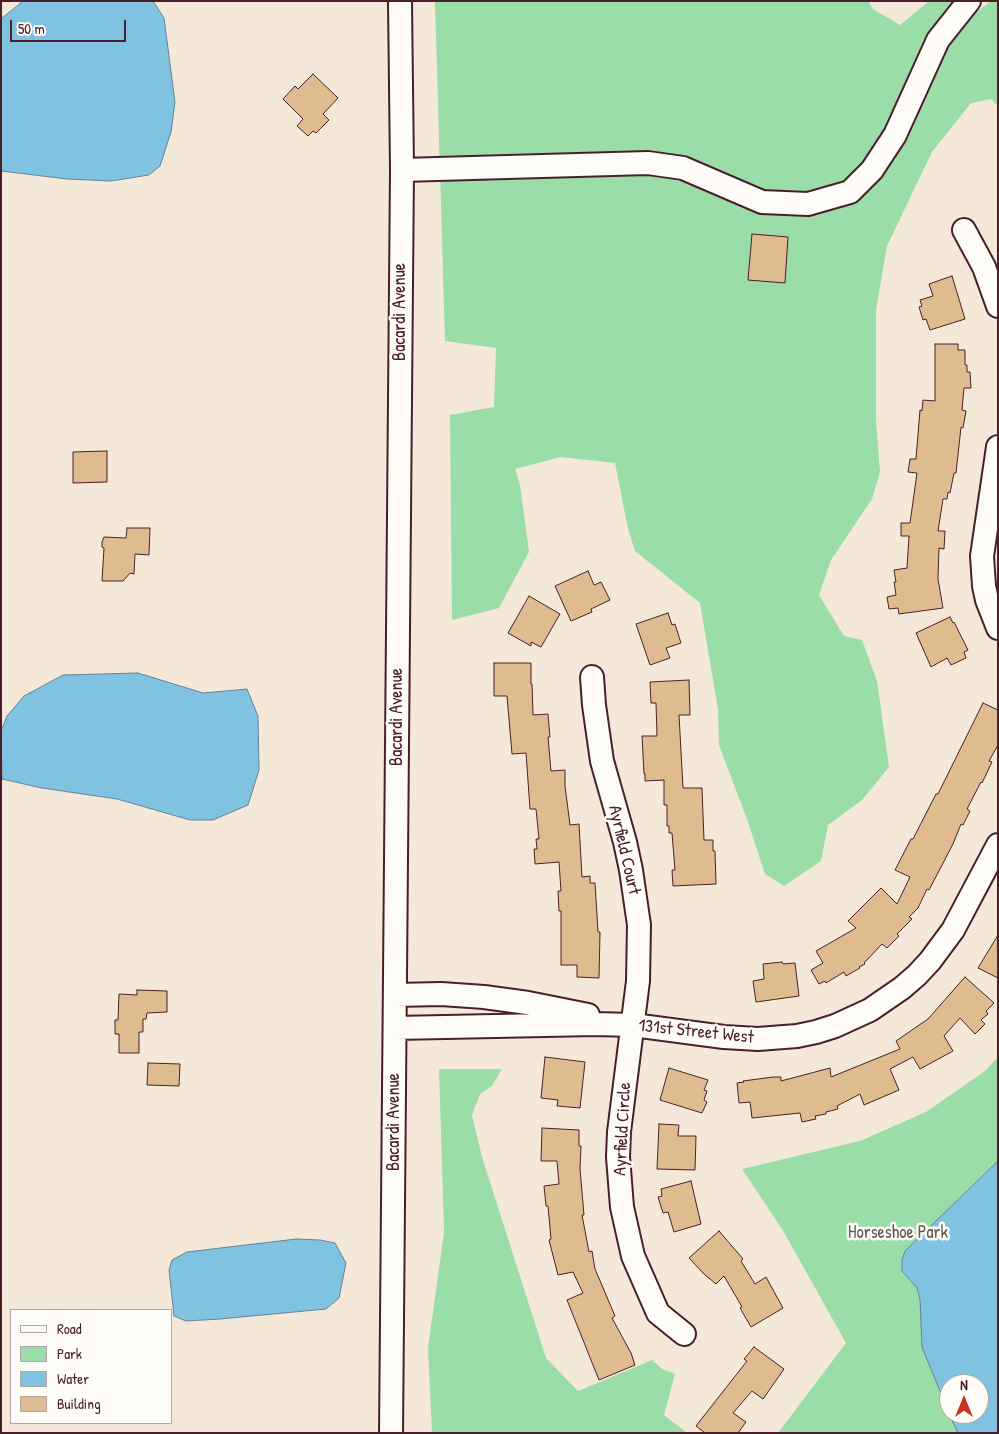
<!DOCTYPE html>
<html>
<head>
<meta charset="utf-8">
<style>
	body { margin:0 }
	#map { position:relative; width:999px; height:1434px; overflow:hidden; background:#f4e9d8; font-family:"Patrick Hand",sans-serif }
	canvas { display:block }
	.frame { position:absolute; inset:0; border:2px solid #4a1f2b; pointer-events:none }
	.legend { position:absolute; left:10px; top:1309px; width:162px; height:115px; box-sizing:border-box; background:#fdfcf7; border:1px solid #b5a4a5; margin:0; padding:6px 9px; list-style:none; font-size:15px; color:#4a1f2b }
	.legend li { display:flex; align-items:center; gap:10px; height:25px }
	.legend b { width:25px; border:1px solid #b5a4a5 }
	.north { position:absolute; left:939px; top:1374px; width:50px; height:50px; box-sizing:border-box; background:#fdfcf7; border:1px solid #b5a4a5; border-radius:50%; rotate:0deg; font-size:14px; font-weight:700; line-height:20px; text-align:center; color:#4a1f2b }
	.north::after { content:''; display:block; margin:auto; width:18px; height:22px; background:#c8321e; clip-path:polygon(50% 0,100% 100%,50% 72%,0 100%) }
	.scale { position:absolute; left:10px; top:20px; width:116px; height:22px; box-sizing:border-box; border:2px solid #4a1f2b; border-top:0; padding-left:6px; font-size:15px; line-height:18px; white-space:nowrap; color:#4a1f2b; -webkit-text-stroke:4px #fdfcf7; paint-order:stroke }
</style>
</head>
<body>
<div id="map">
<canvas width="999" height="1434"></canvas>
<div class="frame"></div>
<ul class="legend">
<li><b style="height:6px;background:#fdfcf7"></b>Road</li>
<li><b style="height:14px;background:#9adda8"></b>Park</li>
<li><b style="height:14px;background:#80c3e0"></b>Water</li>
<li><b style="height:14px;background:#debc90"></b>Building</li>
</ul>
<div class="north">N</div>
<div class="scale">50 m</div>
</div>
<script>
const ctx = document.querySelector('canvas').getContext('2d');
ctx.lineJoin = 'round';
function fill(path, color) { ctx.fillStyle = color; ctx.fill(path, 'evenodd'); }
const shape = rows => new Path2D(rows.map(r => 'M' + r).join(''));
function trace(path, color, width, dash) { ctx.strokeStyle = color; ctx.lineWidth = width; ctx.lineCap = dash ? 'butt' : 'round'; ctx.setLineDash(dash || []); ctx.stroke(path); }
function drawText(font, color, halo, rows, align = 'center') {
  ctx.font = font + ' "Patrick Hand",sans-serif'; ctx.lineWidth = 5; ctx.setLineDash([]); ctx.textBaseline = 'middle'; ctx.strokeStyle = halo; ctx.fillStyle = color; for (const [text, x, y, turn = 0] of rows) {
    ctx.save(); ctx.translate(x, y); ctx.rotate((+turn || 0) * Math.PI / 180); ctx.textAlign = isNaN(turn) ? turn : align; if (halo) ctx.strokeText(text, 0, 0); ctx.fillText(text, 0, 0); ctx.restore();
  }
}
fill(shape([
	[435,1,868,1,873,9,900,25,929,1,955,1,965,21,991,1,998,1,998,106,991,99,971,103,932,152,887,246,876,310,876,420,880,472,872,499,831,560,819,595,844,636,862,640,877,681,889,767,862,800,828,825,821,861,784,886,765,874,747,819,719,745,718,709,700,603,635,551,628,529,615,463,561,457,515,469,520,485,529,552,499,608,452,620,450,415,494,407,496,348,445,341],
	[998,1057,998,1433,778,1433,846,1343,782,1229,742,1169,860,1141,926,1112,985,1071],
	[949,1384,979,1384,979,1414,949,1414],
	[439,1069,502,1069,492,1086,480,1094,472,1115,482,1157,546,1358,578,1391,652,1360,662,1369,675,1374,664,1415,687,1433,432,1433,428,1348,444,1232]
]), '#9adda8');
const water = shape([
	[23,1,153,1,164,18,175,102,171,132,160,166,149,175,111,181,67,179,1,171,1,19,23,1],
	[138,673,203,693,247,689,258,716,259,770,248,805,213,820,190,820,117,799,42,788,2,779,1,731,7,716,24,696,63,675,138,673],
	[998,1161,998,1433,958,1433,949,1414,979,1414,979,1384,949,1384,949,1413,922,1347,920,1299,917,1288,902,1271,902,1260,905,1251,998,1161],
	[296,1239,320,1240,335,1243,346,1263,339,1298,326,1309,220,1319,186,1321,174,1316,169,1270,172,1260,187,1252,296,1239]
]);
fill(water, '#80c3e0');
trace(water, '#6a8198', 1);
const building = shape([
	[313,74,338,98,323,114,329,120,316,133,313,131,308,136,297,126,303,119,283,99,295,86,298,89,313,74],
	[752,234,788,237,785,283,748,280,752,234],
	[952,276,965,319,930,330,926,319,923,320,919,307,922,306,920,300,933,296,929,284,952,276],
	[935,344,958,344,958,350,965,350,965,365,967,365,967,372,970,372,971,388,964,388,962,410,966,411,963,428,961,427,956,473,954,473,950,493,948,492,947,499,943,499,938,531,945,531,944,549,939,548,938,579,943,608,899,614,898,608,889,609,887,597,896,595,894,582,896,582,894,570,907,568,909,536,901,536,901,523,910,523,917,473,908,472,910,459,916,459,920,410,922,411,923,400,935,401,935,344],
	[107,451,107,482,73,483,73,452,107,451],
	[127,528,150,528,149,555,135,554,134,574,130,573,123,581,102,581,104,548,102,547,102,542,104,537,126,538,127,528],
	[588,571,594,585,601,582,610,600,591,609,592,612,571,621,555,586,588,571],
	[529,596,560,614,541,647,531,642,531,646,508,633,529,596],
	[668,613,672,625,675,624,681,643,666,648,670,658,650,665,636,624,668,613],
	[950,617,953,623,954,622,968,650,964,652,966,658,951,665,947,658,931,667,916,633,950,617],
	[494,663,531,663,531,684,532,684,533,715,548,714,550,737,548,737,551,771,565,770,565,786,570,825,579,824,582,877,590,876,590,883,595,883,598,932,600,932,599,978,577,977,577,965,561,965,561,911,559,911,558,891,561,891,559,862,535,864,534,849,537,849,536,839,539,839,536,809,530,809,526,753,512,754,507,696,494,696,494,663],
	[689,680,690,715,679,715,683,788,702,788,704,840,713,840,713,851,715,851,716,884,673,886,672,870,675,870,672,833,669,833,669,826,667,826,667,805,664,805,664,780,645,781,645,774,644,774,642,736,657,736,656,703,651,703,650,682,689,680],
	[983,703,998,710,998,745,989,761,992,762,982,783,981,782,967,809,970,811,963,825,961,824,953,844,929,890,927,889,918,908,909,917,912,919,897,934,899,936,887,948,882,944,864,963,865,964,859,967,860,968,846,976,844,972,826,983,825,981,819,984,811,970,823,963,816,951,856,928,848,921,881,888,897,904,910,877,895,870,911,839,913,839,936,794,938,794,983,703],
	[998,935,998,978,978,968,998,935],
	[782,962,783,964,795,963,799,996,756,1002,753,981,764,979,763,964,782,962],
	[965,977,994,1003,986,1011,988,1014,981,1020,985,1024,975,1034,960,1018,944,1036,953,1051,920,1069,913,1057,890,1069,899,1090,864,1105,860,1094,837,1106,838,1109,826,1112,826,1114,815,1116,816,1119,802,1122,800,1113,752,1118,750,1102,739,1103,737,1083,744,1082,743,1081,773,1077,781,1077,781,1081,830,1068,831,1077,900,1049,896,1041,928,1019,965,977],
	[137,990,167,991,167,1012,147,1013,146,1019,143,1019,143,1032,139,1032,139,1053,119,1053,119,1034,115,1034,115,1020,118,1020,119,994,137,995,137,990],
	[545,1057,585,1062,580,1108,557,1106,558,1100,541,1098,545,1057],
	[148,1063,180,1064,179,1086,147,1085,148,1063],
	[669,1068,708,1080,704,1090,707,1091,704,1100,707,1102,702,1113,660,1100,669,1068],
	[659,1124,679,1125,678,1136,696,1136,695,1170,657,1169,659,1124],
	[542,1128,579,1130,579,1146,581,1146,580,1169,584,1215,582,1215,589,1252,592,1251,595,1269,615,1316,612,1318,631,1353,635,1365,599,1380,567,1300,583,1293,573,1272,558,1275,549,1240,551,1239,548,1206,546,1206,544,1186,559,1184,557,1161,541,1161,542,1128],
	[691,1181,701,1224,674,1232,668,1212,663,1213,658,1197,662,1196,661,1189,691,1181],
	[719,1231,743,1259,741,1261,755,1284,766,1277,783,1308,751,1327,740,1308,742,1307,724,1276,716,1284,704,1274,689,1258,719,1231],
	[754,1347,784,1369,763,1399,752,1391,733,1413,746,1422,738,1433,705,1433,696,1426,747,1361,744,1359,754,1347]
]);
fill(building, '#debc90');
trace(building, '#4a1f2b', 1);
const minor = shape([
	[402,170,648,163,683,168,762,202,808,204,850,192,872,170,895,135,938,40,969,1],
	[964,230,984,267,998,306],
	[998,447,982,556,984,586,987,600,998,628],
	[592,677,594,705,602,761,625,842,631,870,639,925,638,981,619,1132,618,1157,622,1207,633,1256,658,1313,684,1334],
	[395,995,441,994,484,997,528,1003,588,1015],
	[395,1028,595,1024,633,1025,724,1037,758,1039,797,1036,816,1032,835,1026,870,1010,902,988,917,975,930,961,953,930,998,845],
	[391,1433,402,170,400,1]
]);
trace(minor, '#4a1f2b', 26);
trace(minor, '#fdfcf7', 22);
drawText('18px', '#4a1f2b', '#fdfcf7', [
	["Bacardi Avenue",400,312,-90],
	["Bacardi Avenue",397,717,-90],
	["Ayrfield Court",624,850,77],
	["131st Street West",696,1032,6],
	["Bacardi Avenue",394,1122,-90],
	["Ayrfield Circle",623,1129,-87]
]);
drawText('18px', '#625850', '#fdfcf7', [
	["Horseshoe Park",898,1233]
]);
</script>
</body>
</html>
